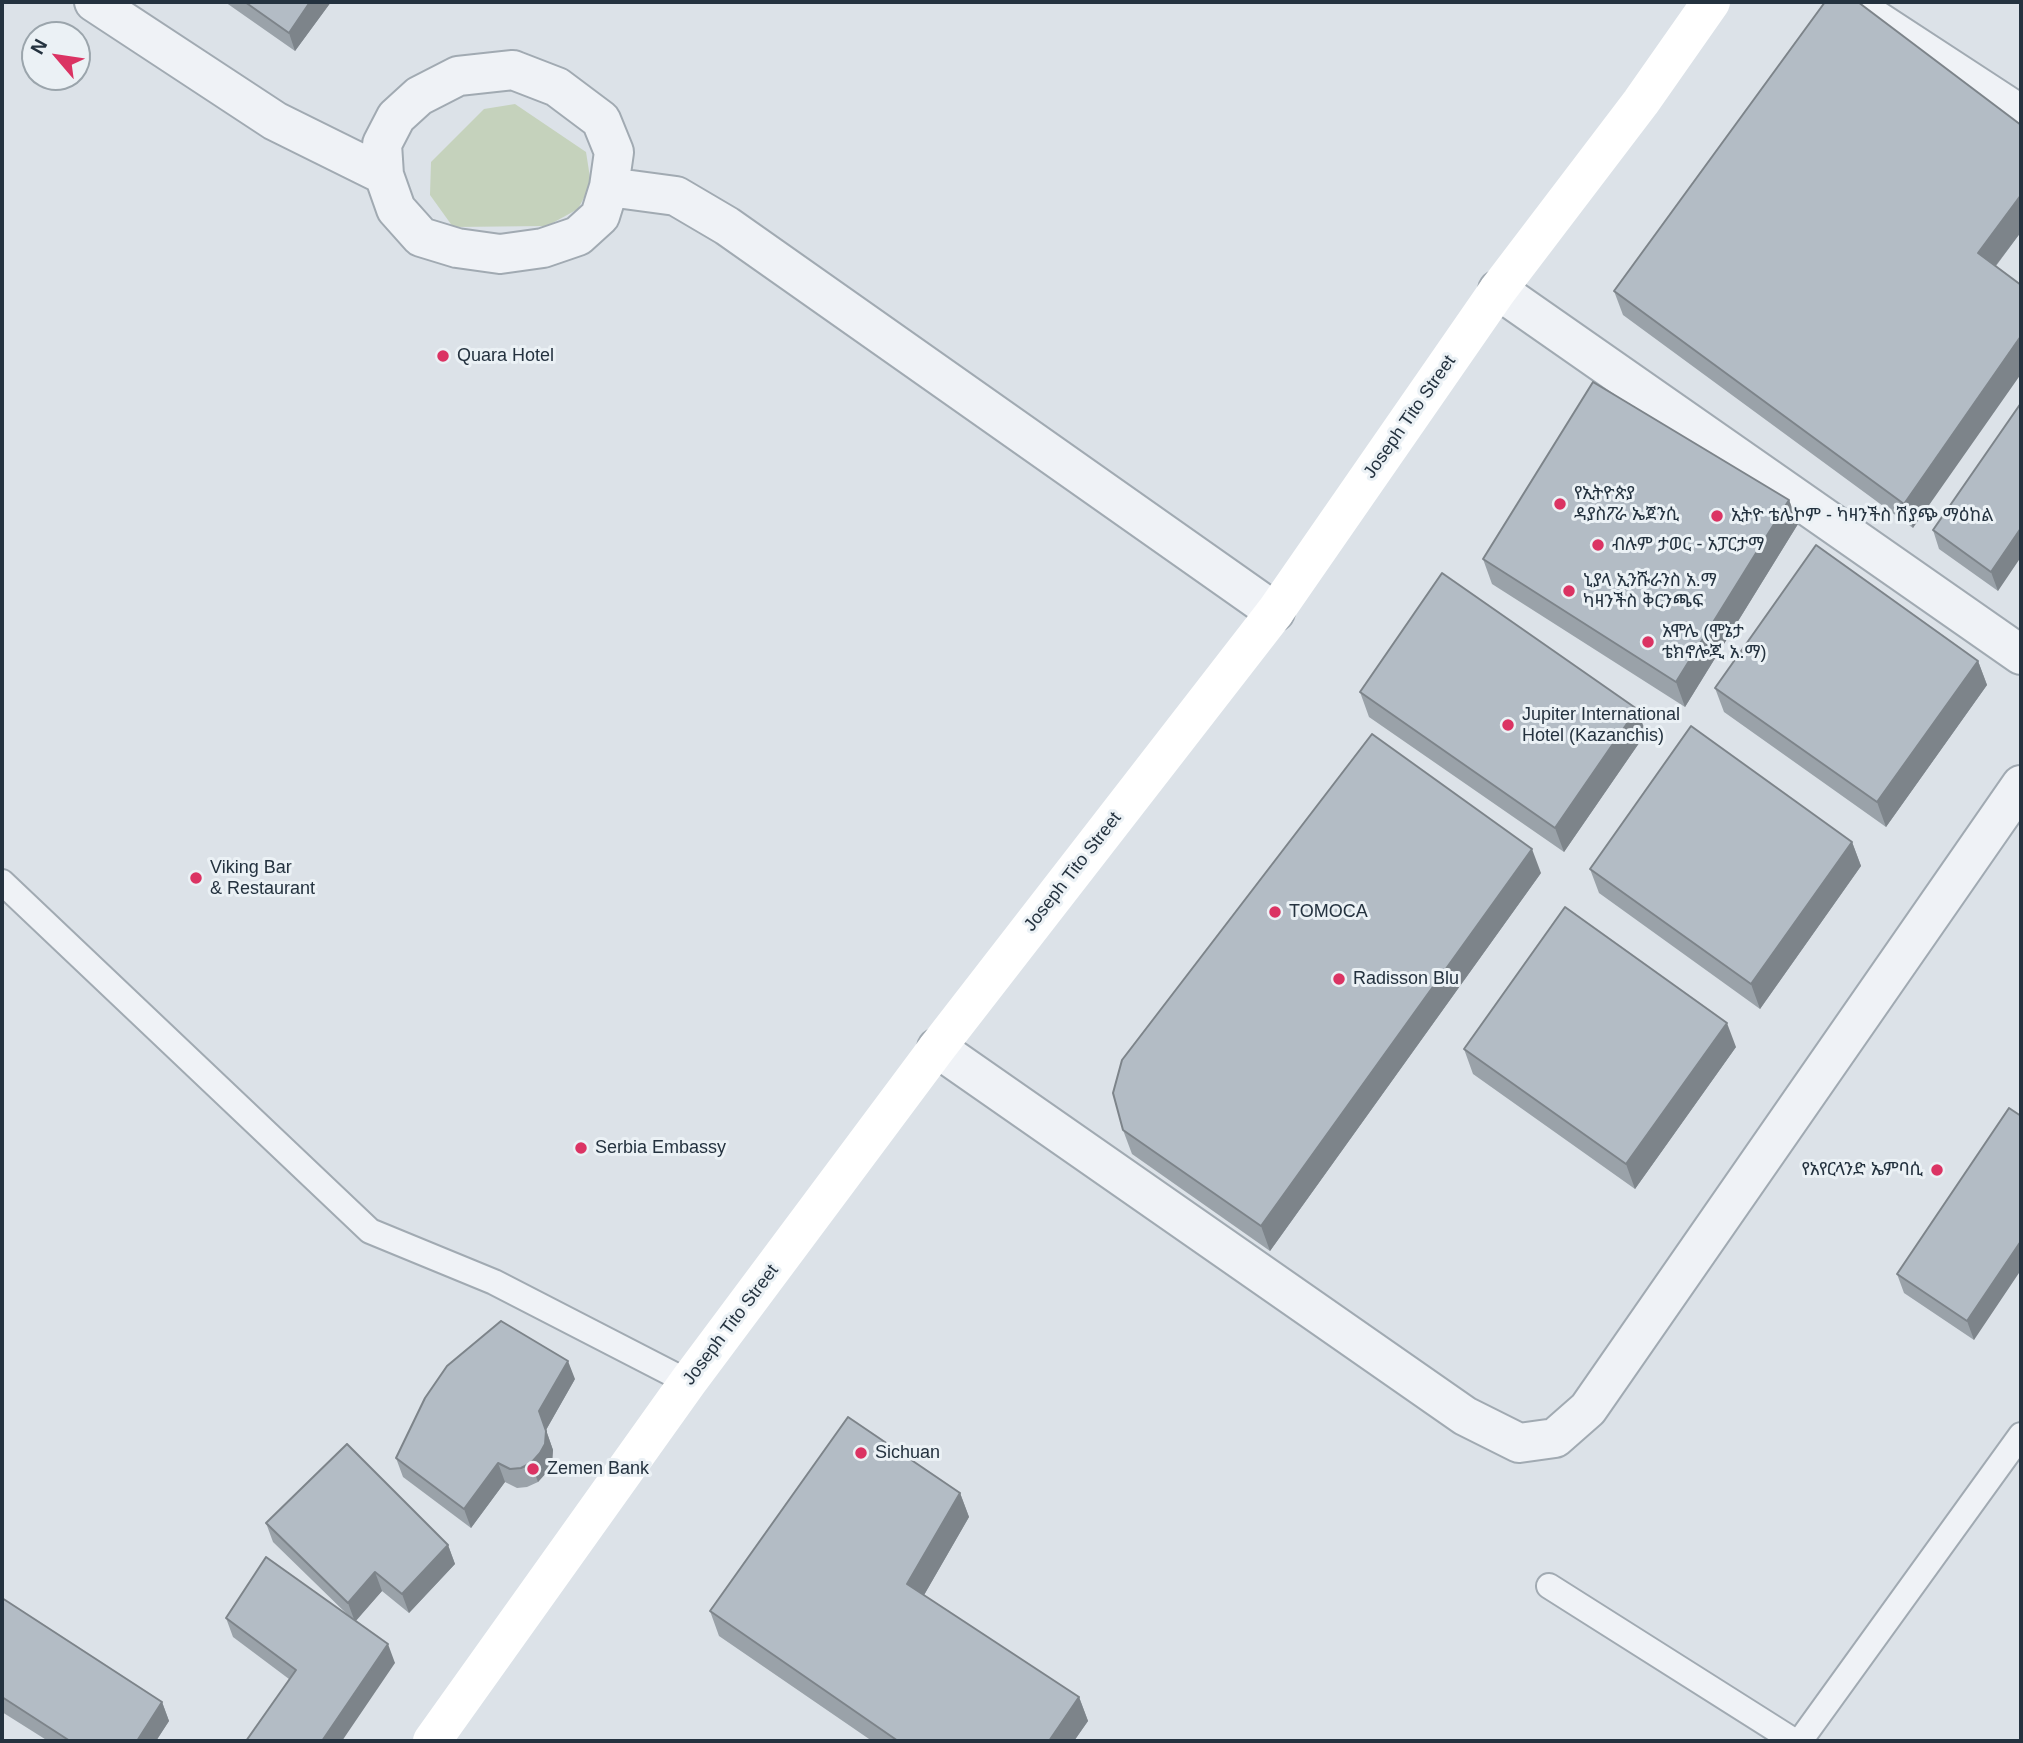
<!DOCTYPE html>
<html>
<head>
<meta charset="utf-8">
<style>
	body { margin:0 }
	#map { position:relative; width:2023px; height:1743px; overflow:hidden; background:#dce2e8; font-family:Helvetica,sans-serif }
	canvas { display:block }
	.frame { position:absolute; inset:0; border:4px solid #24323f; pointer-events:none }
	.north { position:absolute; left:21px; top:21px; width:70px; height:70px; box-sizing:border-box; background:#ebf1f5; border:2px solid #9ba5ac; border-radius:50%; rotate:299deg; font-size:19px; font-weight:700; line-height:28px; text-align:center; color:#24323f }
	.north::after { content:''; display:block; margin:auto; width:24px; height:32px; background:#db3363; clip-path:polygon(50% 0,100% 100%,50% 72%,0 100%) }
</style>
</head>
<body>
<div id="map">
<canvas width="2023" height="1743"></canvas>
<div class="frame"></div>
<div class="north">N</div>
</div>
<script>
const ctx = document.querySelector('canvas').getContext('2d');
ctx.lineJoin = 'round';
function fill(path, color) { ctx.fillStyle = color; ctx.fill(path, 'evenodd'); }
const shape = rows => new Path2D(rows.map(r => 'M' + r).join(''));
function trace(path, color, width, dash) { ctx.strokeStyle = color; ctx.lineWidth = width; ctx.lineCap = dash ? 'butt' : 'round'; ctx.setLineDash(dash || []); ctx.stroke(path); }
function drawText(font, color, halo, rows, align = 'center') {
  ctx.font = font + ' Helvetica,"Noto Sans Ethiopic",sans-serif'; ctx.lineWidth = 6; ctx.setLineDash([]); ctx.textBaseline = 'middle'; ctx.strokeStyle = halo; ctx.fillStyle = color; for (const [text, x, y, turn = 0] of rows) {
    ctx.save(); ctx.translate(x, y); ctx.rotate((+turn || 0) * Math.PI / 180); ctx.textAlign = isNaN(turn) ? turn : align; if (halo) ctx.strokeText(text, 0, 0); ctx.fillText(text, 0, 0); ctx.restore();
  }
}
fill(shape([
	[515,104,586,152,591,184,578,209,547,226,453,227,430,195,431,162,484,109]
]), '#c5d2bc');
const service = shape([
	[2,882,370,1231,494,1282,688,1382],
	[1549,1586,1794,1741],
	[1800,1741,2021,1435]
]);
const minor = shape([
	[94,2,275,121,384,175],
	[1848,2,2021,115],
	[513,70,557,87,601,120,614,152,609,187,600,216,578,236,543,248,500,254,457,248,421,237,396,209,384,175,382,144,396,117,419,96,458,76,513,70],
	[609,187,676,196,727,226,1275,612],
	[1498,290,2021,655],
	[937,1048,1465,1416,1519,1443,1555,1438,1588,1409,2021,785]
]);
trace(service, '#a1aab2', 28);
trace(minor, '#a1aab2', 42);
trace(service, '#eff2f6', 24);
trace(minor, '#eff2f6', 38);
trace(shape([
	[432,1741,688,1382,937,1048,1275,612,1498,290,1641,102,1711,2]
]), '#fff', 38);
fill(shape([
	[225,2,331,2,295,51],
	[2021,232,1996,266,1913,528,1623,315,1614,291],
	[2021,403,1998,591,1939,549,1933,530],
	[1789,500,1798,524,1685,707,1492,584,1483,559],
	[1978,661,1987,685,1886,827,1724,712,1715,688],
	[1360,692,1646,733,1564,852,1369,717],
	[1852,842,1861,866,1760,1009,1599,893,1590,869],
	[1541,873,1270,1251,1132,1154,1123,1130],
	[1736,1047,1635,1189,1473,1074,1464,1049],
	[2009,1108,1974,1340,1904,1293,1897,1274],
	[575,1379,546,1430,553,1450,552,1463,547,1472,538,1482,527,1487,517,1488,505,1482,471,1528,403,1477,396,1458],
	[960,1493,969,1517,924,1595,1079,1697,1088,1721,1074,1741,872,1741,719,1636,710,1611],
	[266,1523,448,1545,455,1564,409,1613,382,1591,355,1621,395,1663,289,1679,233,1637,226,1618,351,1618,273,1542],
	[2,1598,162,1702,169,1721,156,1741,48,1741,2,1712]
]), '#9aa2a9');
fill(shape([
	[310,2,331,2,295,51,289,33],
	[2021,195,2021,232,1987,277,1978,253],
	[2021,336,2021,374,1913,528,1904,504],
	[1789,500,1798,524,1685,707,1676,682],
	[2021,528,2021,557,1998,591,1991,572],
	[1978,661,1987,685,1886,827,1877,802],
	[1637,709,1646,733,1564,852,1555,828],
	[1852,842,1861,866,1760,1009,1751,984],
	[1532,849,1541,873,1270,1251,1261,1226],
	[1727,1023,1736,1047,1635,1189,1626,1164],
	[2021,1241,2021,1270,1974,1340,1967,1321],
	[568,1361,575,1379,546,1430,553,1450,552,1463,547,1472,538,1482,531,1463,539,1411],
	[498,1463,505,1482,471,1528,464,1509],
	[960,1493,969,1517,916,1609,907,1584],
	[448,1545,455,1564,409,1613,402,1594],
	[375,1572,382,1591,355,1622,348,1603],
	[388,1644,395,1663,342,1741,322,1741],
	[1079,1697,1088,1721,1074,1741,1049,1741],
	[162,1702,169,1721,156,1741,137,1741]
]), '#7d848a');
const building = shape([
	[245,2,310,2,289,33,245,2],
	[1825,2,1858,2,2021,125,2021,195,1978,253,2021,285,2021,336,1904,504,1614,291,1825,2],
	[1593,382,1789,500,1676,682,1483,559,1593,382],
	[2021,403,2021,528,1991,572,1933,530,2021,403],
	[1816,545,1978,661,1877,802,1715,688,1816,545],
	[1442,573,1637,709,1555,828,1360,692,1442,573],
	[1691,726,1852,842,1751,984,1590,869,1691,726],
	[1372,734,1532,849,1261,1226,1123,1130,1113,1093,1122,1060,1372,734],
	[1565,907,1727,1023,1626,1164,1464,1049,1565,907],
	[2009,1108,2021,1116,2021,1241,1967,1321,1897,1274,2009,1108],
	[501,1321,568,1361,539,1411,546,1431,545,1444,540,1453,531,1463,521,1468,510,1469,498,1463,464,1509,396,1458,425,1398,447,1366,501,1321],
	[848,1417,960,1493,907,1584,1079,1697,1049,1741,898,1741,710,1611,848,1417],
	[347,1444,448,1545,402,1594,375,1572,348,1603,266,1523,347,1444],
	[266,1557,388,1644,322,1741,246,1741,296,1670,226,1618,266,1557],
	[2,1598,162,1702,137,1741,70,1741,2,1697,2,1598]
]);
fill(building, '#b3bcc5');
trace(building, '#7d848a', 2);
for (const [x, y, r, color] of [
	[443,356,7,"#db3363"],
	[1560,504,7,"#db3363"],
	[1717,516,7,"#db3363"],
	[1598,545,7,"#db3363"],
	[1569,591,7,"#db3363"],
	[1648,642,7,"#db3363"],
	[1508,725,7,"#db3363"],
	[196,878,7,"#db3363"],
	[1275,912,7,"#db3363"],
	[1339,979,7,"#db3363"],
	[581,1148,7,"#db3363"],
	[1937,1170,7,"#db3363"],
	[861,1453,7,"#db3363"],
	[533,1469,7,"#db3363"]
]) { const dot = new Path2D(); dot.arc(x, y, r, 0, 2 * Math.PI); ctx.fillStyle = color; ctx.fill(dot); trace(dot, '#ebf1f5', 2.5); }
drawText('18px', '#24323f', '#ebf1f5', [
	["Quara Hotel",457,356],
	["የኢትዮጵያ",1574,494],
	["ዳያስፖራ ኤጀንሲ",1574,515],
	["ኢትዮ ቴሌኮም - ካዛንችስ ሽያጭ ማዕከል",1731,516],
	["ብሉም ታወር - አፓርታማ",1612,545],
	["ኒያላ ኢንሹራንስ አ.ማ",1583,581],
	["ካዛንችስ ቅርንጫፍ",1583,602],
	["አሞሌ (ሞኔታ",1662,632],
	["ቴክኖሎጂ አ.ማ)",1662,653],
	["Jupiter International",1522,715],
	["Hotel (Kazanchis)",1522,736],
	["Viking Bar",210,868],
	["& Restaurant",210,889],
	["TOMOCA",1289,912],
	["Radisson Blu",1353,979],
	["Serbia Embassy",595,1148],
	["የአየርላንድ ኤምባሲ",1923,1170,"right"],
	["Sichuan",875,1453],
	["Zemen Bank",547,1469]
], 'left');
drawText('18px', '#24323f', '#ebf1f5', [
	["Joseph Tito Street",1410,417,-55],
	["Joseph Tito Street",1073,872,-52],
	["Joseph Tito Street",731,1325,-53]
]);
</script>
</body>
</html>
